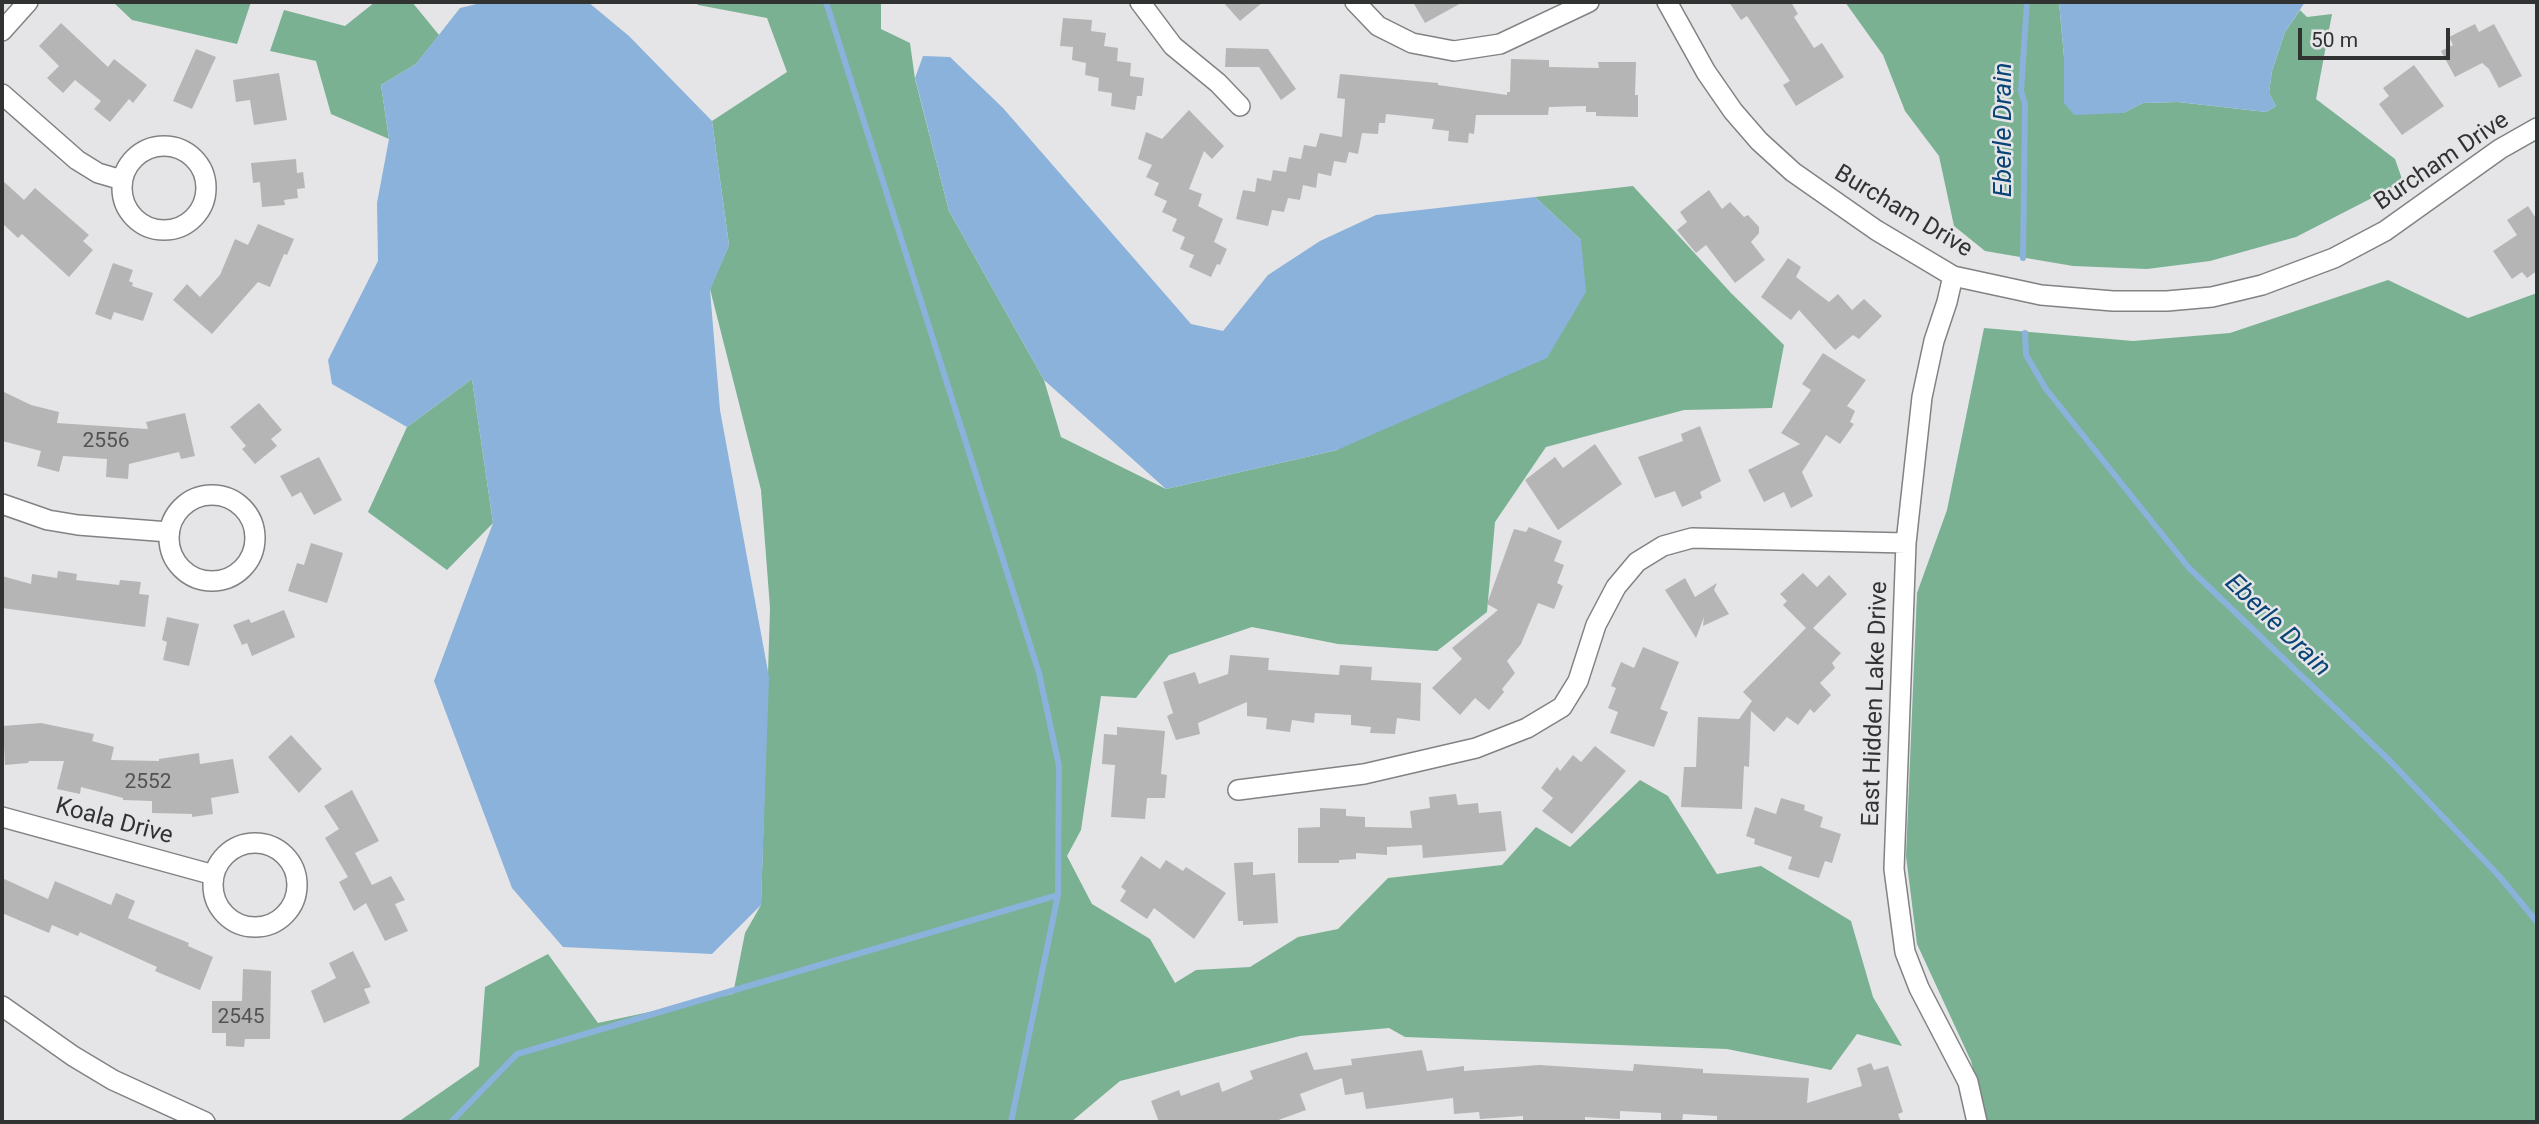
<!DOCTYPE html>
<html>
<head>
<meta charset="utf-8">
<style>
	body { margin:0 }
	#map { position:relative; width:2539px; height:1124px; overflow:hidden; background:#e5e5e7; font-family:Roboto,sans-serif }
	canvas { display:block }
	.frame { position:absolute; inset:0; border:4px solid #313232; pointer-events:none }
	.scale { position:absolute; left:2298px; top:28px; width:152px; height:32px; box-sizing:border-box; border:4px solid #313232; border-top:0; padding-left:9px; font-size:21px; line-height:24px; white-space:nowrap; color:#313232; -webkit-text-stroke:5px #e5e5e7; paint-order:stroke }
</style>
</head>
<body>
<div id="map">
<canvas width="2539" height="1124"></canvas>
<div class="frame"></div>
<div class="scale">50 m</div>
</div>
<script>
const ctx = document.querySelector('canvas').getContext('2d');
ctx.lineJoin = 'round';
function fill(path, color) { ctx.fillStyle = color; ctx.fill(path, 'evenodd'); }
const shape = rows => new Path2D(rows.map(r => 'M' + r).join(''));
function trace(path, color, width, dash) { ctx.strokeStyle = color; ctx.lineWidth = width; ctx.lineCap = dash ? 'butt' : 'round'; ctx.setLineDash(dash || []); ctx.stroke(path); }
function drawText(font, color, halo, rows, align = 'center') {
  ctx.font = font + ' Roboto,sans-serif'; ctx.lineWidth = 5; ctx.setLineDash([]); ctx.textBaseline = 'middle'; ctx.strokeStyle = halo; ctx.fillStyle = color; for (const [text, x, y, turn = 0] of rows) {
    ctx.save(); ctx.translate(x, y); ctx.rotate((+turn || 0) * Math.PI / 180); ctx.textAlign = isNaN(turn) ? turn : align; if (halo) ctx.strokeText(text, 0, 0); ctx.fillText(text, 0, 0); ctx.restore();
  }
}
fill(shape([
	[113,2,251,2,237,44,132,20],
	[375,2,412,2,439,35,416,64,381,85,389,139,331,114,316,61,270,51,284,10,345,26],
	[696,2,881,2,881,29,910,43,915,79,949,211,1044,380,1061,437,1166,489,1337,450,1581,240,1535,197,1633,186,1731,293,1784,345,1772,408,1684,410,1546,447,1495,522,1487,612,1437,651,1338,644,1252,627,1169,655,1136,698,1101,696,1081,830,1067,856,1092,904,1150,939,1175,983,1196,970,1250,967,1298,937,1338,929,1388,878,1502,865,1536,827,1570,847,1640,780,1668,796,1717,874,1761,866,1851,921,1873,997,1902,1046,1857,1034,1831,1070,1727,1049,1405,1037,1389,1028,1300,1036,1120,1081,1071,1122,398,1122,479,1066,485,987,548,954,598,1023,733,994,745,933,761,905,770,608,761,490,710,289,729,245,712,121,787,72,767,18,698,5],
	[1845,2,2059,2,2064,57,2064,103,2123,113,2143,103,2178,102,2266,112,2276,106,2269,93,2272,71,2285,32,2300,10,2307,17,2332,14,2316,99,2395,159,2403,182,2296,237,2210,261,2147,269,2073,266,1985,251,1954,226,1939,156,1905,111,1883,55],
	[2388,280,2468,318,2537,293,2537,1122,1987,1122,1971,1061,1917,944,1906,856,1917,593,1947,510,1984,328,2133,341,2230,333],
	[472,379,493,523,447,570,368,512,407,427]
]), '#79b192');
fill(shape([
	[485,2,588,2,629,36,712,121,729,245,710,290,720,410,769,677,761,905,712,954,563,947,512,888,434,681,493,523,472,379,407,427,332,384,328,360,378,261,377,203,389,139,381,85,416,64,460,8],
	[2059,2,2305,2,2285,32,2272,71,2269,93,2276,106,2266,112,2178,102,2143,103,2123,113,2074,115,2064,103,2064,57],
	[923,56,950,57,1003,108,1191,324,1223,331,1268,275,1320,241,1376,215,1535,197,1581,240,1586,292,1547,358,1337,450,1166,489,1044,380,949,211,915,78]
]), '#8bb2db');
trace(shape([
	[826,2,1039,673,1059,766,1058,895,1011,1122],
	[2023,258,2025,104,2021,91,2027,2],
	[2025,333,2026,355,2046,389,2189,568,2389,760,2500,877,2537,922],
	[451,1122,517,1054,1058,895]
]), '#8bb2db', 6);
fill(shape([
	[1223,2,1263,2,1240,21],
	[1413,2,1463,2,1425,23],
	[1729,2,1791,2,1798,14,1794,17,1814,48,1822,43,1844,77,1796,106,1783,85,1790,81,1747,16,1741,20],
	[1063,18,1092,20,1091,31,1106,33,1104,46,1118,48,1117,61,1131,63,1130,76,1144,78,1142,96,1137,96,1135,110,1111,106,1112,93,1098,91,1099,78,1085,75,1086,63,1072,60,1073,47,1060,46],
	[61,23,108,67,114,59,147,85,133,103,129,99,110,122,94,109,101,101,75,80,63,93,47,78,59,66,39,46],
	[2475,24,2479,32,2494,24,2522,76,2499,88,2489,69,2482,63,2455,77,2441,51,2453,45,2449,37],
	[1226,48,1268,49,1296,89,1281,100,1259,67,1225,67],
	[196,49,216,57,192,109,173,101],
	[1511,59,1549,60,1549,67,1599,68,1598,62,1636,62,1635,95,1638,95,1638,117,1596,116,1596,112,1586,112,1586,106,1549,107,1548,115,1476,115,1474,134,1469,133,1468,143,1448,141,1449,131,1432,129,1434,119,1386,114,1385,123,1379,123,1378,134,1362,133,1358,154,1349,152,1346,163,1334,161,1331,176,1318,173,1316,188,1303,185,1300,200,1288,198,1284,212,1272,210,1268,226,1236,219,1243,190,1255,192,1257,178,1271,181,1273,170,1286,172,1289,157,1301,159,1304,145,1316,147,1320,133,1342,137,1345,99,1337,98,1340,74,1438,83,1438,85,1507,95,1507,92,1510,92],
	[2414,65,2444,106,2402,135,2379,104,2389,96,2383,88],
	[279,73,287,120,254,125,250,100,236,102,233,80],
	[1189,110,1224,146,1212,159,1204,151,1189,189,1202,194,1198,206,1223,219,1214,242,1227,249,1220,265,1217,264,1211,277,1189,267,1194,255,1180,249,1185,237,1172,231,1177,219,1162,212,1167,201,1154,195,1159,183,1146,177,1152,165,1138,159,1146,132,1162,139],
	[296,159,297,173,303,172,305,188,297,189,298,198,284,200,285,205,262,207,260,182,253,183,251,163],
	[2,180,24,200,35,188,89,235,83,241,93,250,69,277,22,234,18,238,2,223],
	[1709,190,1722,209,1730,202,1744,217,1748,215,1759,227,1759,233,1751,242,1765,260,1735,283,1706,245,1696,253,1677,230,1687,222,1680,212],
	[2528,206,2537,220,2537,271,2527,278,2522,272,2512,279,2493,251,2517,235,2507,220],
	[258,224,294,239,287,255,284,254,270,287,258,282,212,334,173,300,187,284,200,297,220,275,235,239,248,245],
	[1788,258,1801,267,1796,277,1829,302,1838,294,1852,310,1864,299,1882,316,1859,339,1853,335,1835,350,1799,310,1791,320,1761,297],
	[113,263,133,270,129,281,133,283,132,286,153,293,143,321,114,312,111,320,95,314],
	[1823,353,1866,380,1847,406,1855,411,1850,422,1854,424,1840,444,1826,435,1802,472,1813,496,1791,508,1784,492,1764,502,1748,470,1800,444,1781,433,1811,390,1802,384],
	[2,391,31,405,59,412,57,423,148,429,146,422,185,413,195,456,181,459,179,452,129,464,128,479,106,477,107,459,63,456,59,472,37,466,41,451,2,441],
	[259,403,282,430,271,439,277,446,255,464,242,449,246,446,230,427],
	[1700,426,1721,481,1700,492,1702,498,1682,507,1675,491,1655,498,1638,457,1683,441,1681,434],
	[1595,444,1622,484,1558,530,1525,480,1555,457,1563,468],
	[319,457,342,500,314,515,301,492,292,497,280,476],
	[1529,527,1562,541,1554,561,1564,565,1557,583,1563,586,1554,609,1538,603,1521,644,1507,661,1515,673,1502,689,1504,692,1489,710,1475,698,1460,715,1432,688,1462,659,1452,648,1498,610,1487,604,1514,529,1526,532],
	[311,543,343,553,327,603,288,591,297,563,304,565],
	[58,571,77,574,76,580,119,585,120,580,141,582,139,594,149,595,145,627,2,608,2,576,31,584,32,574,57,578],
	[1803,573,1817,587,1829,575,1847,594,1813,628,1841,653,1832,663,1835,668,1820,683,1831,695,1814,713,1810,709,1798,725,1787,717,1774,732,1751,711,1749,767,1744,766,1742,809,1681,807,1684,767,1696,767,1698,717,1739,719,1752,701,1743,692,1806,628,1783,605,1787,601,1780,594],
	[1685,578,1695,597,1717,583,1714,590,1729,614,1703,626,1704,617,1696,638,1665,590],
	[284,610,295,637,252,656,247,643,242,645,233,625,249,619,251,623],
	[167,617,199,624,189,666,163,660,167,642,162,640],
	[1643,647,1679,662,1660,709,1668,712,1654,747,1610,733,1618,712,1608,708,1616,688,1611,686,1621,662,1634,668],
	[1230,655,1269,658,1268,670,1339,675,1340,665,1372,667,1371,680,1421,683,1420,721,1397,718,1395,734,1370,733,1371,727,1351,725,1351,715,1315,713,1314,723,1292,720,1290,732,1266,729,1267,718,1247,716,1247,702,1198,723,1200,734,1176,740,1167,716,1173,713,1163,682,1195,672,1199,684,1228,674],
	[41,723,94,734,92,741,114,747,111,760,159,761,159,759,199,753,200,764,233,759,239,793,211,798,213,814,192,817,192,814,152,813,152,801,123,800,123,798,81,787,80,794,57,789,64,761,29,761,28,763,5,765,3,726],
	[1117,727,1165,731,1161,774,1167,775,1165,798,1147,798,1145,819,1111,817,1115,765,1102,764,1104,734,1117,735],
	[291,735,322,769,299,793,268,757],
	[1595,746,1626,771,1572,834,1542,811,1553,798,1541,788,1557,767,1560,771,1573,755,1581,762],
	[352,790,379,841,355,853,372,885,391,876,405,900,395,904,408,931,385,941,366,903,354,911,339,882,348,877,325,838,339,829,324,806],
	[1456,794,1458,805,1478,803,1479,813,1501,811,1506,851,1423,858,1422,845,1387,847,1387,855,1356,853,1356,859,1339,860,1339,863,1298,863,1298,828,1320,827,1320,808,1346,809,1346,816,1365,817,1365,827,1412,828,1410,811,1430,808,1429,797],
	[1781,798,1805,805,1804,810,1823,817,1820,827,1841,834,1832,863,1825,861,1819,878,1788,869,1792,857,1754,844,1755,839,1746,836,1755,807,1776,814],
	[1141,856,1160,869,1166,860,1183,871,1186,867,1226,893,1194,939,1154,908,1147,919,1120,901,1126,891,1121,887],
	[1253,862,1253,875,1275,873,1278,923,1243,925,1243,921,1238,921,1234,863],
	[2,878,48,899,55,881,111,905,116,893,135,901,128,918,189,943,188,946,213,957,200,990,155,971,157,967,80,932,78,936,52,925,49,933,2,913],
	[353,951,371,987,364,989,370,1003,324,1023,311,991,336,978,329,963],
	[243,969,271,971,270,1039,245,1039,244,1047,226,1046,226,1033,212,1033,212,1001,242,1001],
	[1422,1050,1427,1071,1464,1066,1464,1071,1539,1065,1633,1071,1634,1064,1703,1069,1703,1073,1809,1078,1807,1103,1862,1086,1857,1068,1871,1063,1874,1070,1888,1066,1903,1112,1898,1114,1901,1122,1741,1122,1741,1120,1717,1120,1717,1116,1683,1114,1682,1122,1661,1122,1661,1113,1620,1111,1620,1119,1585,1117,1585,1121,1523,1121,1523,1116,1480,1119,1479,1112,1454,1114,1453,1098,1366,1109,1363,1092,1345,1095,1342,1078,1300,1094,1306,1110,1273,1122,1159,1122,1151,1101,1179,1090,1181,1096,1219,1082,1222,1092,1253,1079,1250,1071,1307,1052,1314,1070,1352,1065,1351,1059]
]), '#b6b5b6');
const minor = shape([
	[1140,2,1173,46,1218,83,1240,106],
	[1355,2,1378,26,1412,43,1454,51,1500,44,1589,2],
	[1667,2,1706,72,1733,111,1759,141,1793,172,1876,230,1953,276,2041,295,2113,301,2167,301,2212,297,2262,285,2334,258,2385,231,2500,149,2537,128],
	[2,31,28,2],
	[2,94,77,160,98,173,122,180],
	'122 188a42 42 0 1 1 84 0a42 42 0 1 1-84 0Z',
	[1953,276,1947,302,1934,341,1922,397,1906,543,1894,869,1905,952,1919,988,1968,1082,1977,1122],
	'169 538a43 43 0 1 1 86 0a43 43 0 1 1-86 0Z',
	[2,504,48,520,78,525,169,532],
	[1238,790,1364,774,1476,748,1527,728,1562,707,1578,681,1596,625,1616,587,1637,562,1663,546,1692,538,1906,543],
	[2,817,214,875],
	'213 885a42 42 0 1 1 84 0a42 42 0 1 1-84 0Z',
	[2,1006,73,1056,113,1080,205,1122]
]);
trace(minor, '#818283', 22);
trace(minor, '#fff', 19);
drawText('21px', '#525353', null, [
	["2556",106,442],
	["2552",148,783],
	["2545",241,1018]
]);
drawText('24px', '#313232', '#e5e5e7', [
	["Burcham Drive",2442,162,-34],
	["Burcham Drive",1903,212,31],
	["East Hidden Lake Drive",1876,704,-88],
	["Koala Drive",114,822,15]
]);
drawText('italic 26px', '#0a4477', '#e5e5e7', [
	["Eberle Drain",2004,130,-90],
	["Eberle Drain",2277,626,44]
]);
</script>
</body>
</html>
